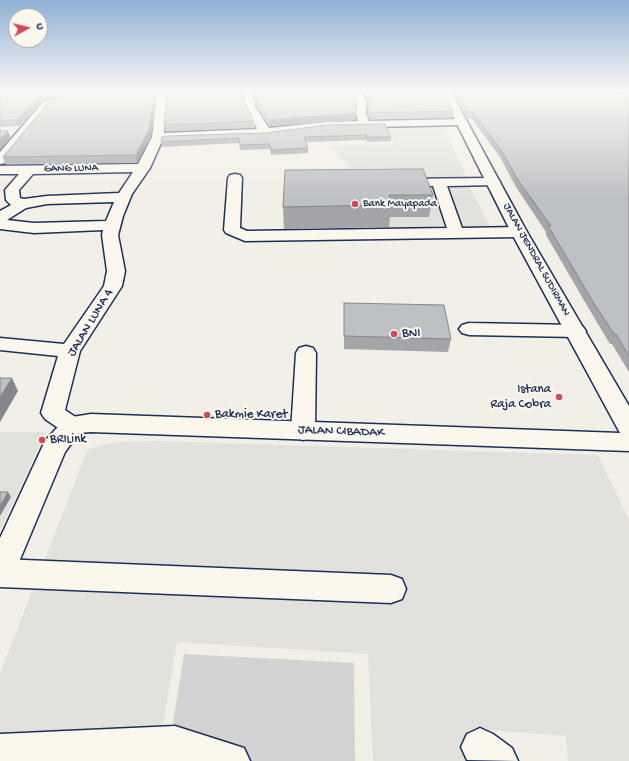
<!DOCTYPE html>
<html>
<head>
<meta charset="utf-8">
<style>
	body { margin:0 }
	#map { position:relative; width:629px; height:761px; overflow:hidden; background:#f2efe6; font-family:"Gochi Hand",sans-serif }
	canvas { display:block }
	.north { position:absolute; left:8px; top:8px; width:40px; height:40px; box-sizing:border-box; background:#fbf7ec; border:1px solid #a1a7b3; border-radius:50%; rotate:83deg; font-size:11px; font-weight:700; line-height:16px; text-align:center; color:#1b2f5e }
	.north::after { content:''; display:block; margin:auto; width:14px; height:18px; background:#d1495b; clip-path:polygon(50% 0,100% 100%,50% 72%,0 100%) }
</style>
</head>
<body>
<div id="map">
<canvas width="629" height="761"></canvas>
<div class="north">U</div>
</div>
<script>
const ctx = document.querySelector('canvas').getContext('2d');
ctx.lineJoin = 'round';
function fill(path, color) { ctx.fillStyle = color; ctx.fill(path, 'evenodd'); }
const shape = rows => new Path2D(rows.map(r => 'M' + r).join(''));
function trace(path, color, width, dash) { ctx.strokeStyle = color; ctx.lineWidth = width; ctx.lineCap = dash ? 'butt' : 'round'; ctx.setLineDash(dash || []); ctx.stroke(path); }
function drawText(font, color, halo, rows, align = 'center') {
  ctx.font = font + ' "Gochi Hand",sans-serif'; ctx.lineWidth = 4; ctx.setLineDash([]); ctx.textBaseline = 'middle'; ctx.strokeStyle = halo; ctx.fillStyle = color; for (const [text, x, y, turn = 0] of rows) {
    ctx.save(); ctx.translate(x, y); ctx.rotate((+turn || 0) * Math.PI / 180); ctx.textAlign = isNaN(turn) ? turn : align; if (halo) ctx.strokeText(text, 0, 0); ctx.fillText(text, 0, 0); ctx.restore();
  }
}
fill(shape([
	[359,92,427,92,467,178,387,179,382,167,352,169,329,146,394,145,382,100,363,100],
	[292,179,465,179,495,235,290,239],
	[0,432,46,432,0,531],
	[156,441,598,455,629,520,629,761,568,761,566,736,473,729,477,761,373,761,368,654,177,642,157,761,0,761,0,673,88,449,117,442]
]), '#e2e1dc');
fill(shape([
	[184,654,354,663,355,761,167,761]
]), '#d2d3d2');
const minor = shape([
	[68,92,100,92,95,95,75,96,64,104,50,107,5,163,0,164,0,152,43,102,57,99,68,92],
	[157,92,167,92,164,133,257,129,245,106,242,92,252,92,255,106,269,128,327,122,358,121,356,113,357,102,351,92,361,92,367,102,366,113,369,121,461,119,467,122,461,125,327,128,265,136,169,139,162,141,150,168,132,194,123,216,118,235,125,271,122,286,80,351,65,410,80,420,84,426,80,432,72,435,64,432,45,419,41,413,58,356,0,350,0,338,64,344,104,286,107,271,102,235,103,230,34,233,0,229,0,211,11,205,6,200,5,190,19,174,0,174,0,166,138,164,152,137,157,92],
	[133,172,119,193,47,196,24,199,20,198,19,190,33,174,133,172],
	[114,202,106,221,34,223,7,220,26,208,47,204,114,202],
	[235,174,240,175,242,178,240,228,247,231,447,228,433,186,398,186,393,185,391,182,393,179,493,178,498,179,500,182,498,185,447,186,462,228,519,227,525,229,527,232,525,235,519,237,245,241,226,233,224,230,228,178,230,175,235,174],
	[469,323,576,325,583,327,586,331,583,335,576,337,469,335,462,333,459,329,462,325,469,323],
	[306,346,313,348,316,353,315,431,312,437,303,440,294,437,291,431,296,353,299,348,306,346],
	[0,559,391,575,402,579,406,589,402,599,391,603,0,587,0,559],
	[175,726,244,748,250,761,0,761,0,734,175,726],
	[480,728,493,734,512,748,518,761,467,760,461,747,467,734,480,728]
]);
const major = shape([
	[441,92,451,92,527,232,629,406,629,451,91,432,79,433,65,452,11,581,0,585,0,538,45,441,64,420,72,417,91,414,620,433,511,232,441,92]
]);
trace(minor, '#1b2f5e', 3);
trace(major, '#1b2f5e', 3);
fill(minor, '#fbf7ec');
fill(major, '#fbf7ec');
fill(shape([
	[0,92,65,92,56,98,42,101,19,126,0,127],
	[73,92,157,92,151,137,137,163,5,164,3,157,63,99],
	[253,92,353,92,356,120,270,126,256,105],
	[363,92,444,92,453,111,452,118,370,119,368,113,368,101],
	[452,92,600,92,629,99,629,372,612,344,610,344,592,314,546,235,546,232,516,187,500,157,472,119,467,119],
	[609,92,629,92,629,97],
	[243,100,254,121,255,128,166,131,164,125],
	[327,125,391,137,391,141,367,142,366,140,306,142,308,148,308,153,271,155,270,149,240,150,239,143,162,147,161,142,265,133],
	[285,170,433,195,429,217,390,217,389,227,284,229,283,207],
	[344,303,451,339,448,352,344,349]
]), '#a3a5a9');
fill(shape([
	[52,92,65,92,56,98,42,101,19,126,17,120,40,95],
	[155,92,157,92,151,137,137,163,136,155],
	[356,113,356,120,270,126,269,120],
	[8,131,11,138,0,150,0,140],
	[12,378,18,391,0,422,0,397],
	[8,492,11,497,0,516,0,506]
]), '#848689');
const building = shape([
	[0,92,52,92,40,95,17,120,0,120,0,92],
	[73,92,155,92,149,130,136,155,3,157,49,102,63,99,73,92],
	[167,92,241,92,243,100,254,121,164,125,167,92],
	[254,92,353,92,356,96,356,113,269,120,256,99,254,92],
	[367,92,444,92,453,111,370,113,368,106,369,95,367,92],
	[456,92,600,92,629,99,629,356,616,334,614,334,595,305,548,226,551,226,518,180,501,150,473,112,468,112,456,92],
	[385,124,391,137,367,137,366,135,304,137,308,148,271,150,270,144,240,145,239,138,161,142,162,137,168,136,265,133,327,125,385,124],
	[0,130,8,131,0,140,0,130],
	[423,169,433,195,389,195,392,205,283,207,285,170,423,169],
	[344,303,444,305,451,339,344,336,344,303],
	[0,378,12,378,0,397,0,378],
	[0,492,8,492,0,506,0,492]
]);
fill(building, '#bdc0c4');
trace(building, '#848689', 1);
const sky = ctx.createLinearGradient(0, 0, 0, 199);
sky.addColorStop(0, '#8fb1d4');
sky.addColorStop(0.46, '#f9f8f4');
sky.addColorStop(1, '#f9f8f400');
ctx.fillStyle = sky;
ctx.fillRect(0, 0, 629, 199);
for (const [x, y, r, color] of [
	[355,204,4,"#d1495b"],
	[394,334,4,"#d1495b"],
	[559,397,4,"#d1495b"],
	[207,415,4,"#d1495b"],
	[42,440,4,"#d1495b"]
]) { const dot = new Path2D(); dot.arc(x, y, r, 0, 2 * Math.PI); ctx.fillStyle = color; ctx.fill(dot); trace(dot, '#fbf7ec', 1.5); }
drawText('11px', '#1b2f5e', '#fbf7ec', [
	["GANG LUNA",71,169,-1],
	["JALAN JENDRAL SUDIRMAN",536,260,61]
]);
drawText('11px', '#1b2f5e', '#fbf7ec', [
	["Bank Mayapada",363,204]
], 'left');
drawText('13px', '#1b2f5e', '#fbf7ec', [
	["JALAN LUNA 4",91,323,-59],
	["JALAN CIBADAK",341,432,2]
]);
drawText('13px', '#1b2f5e', '#fbf7ec', [
	["BNI",402,334],
	["Istana",551,390,"right"],
	["Raja Cobra",551,405,"right"],
	["Bakmie Karet",215,415],
	["BRILink",50,440]
], 'left');
</script>
</body>
</html>
